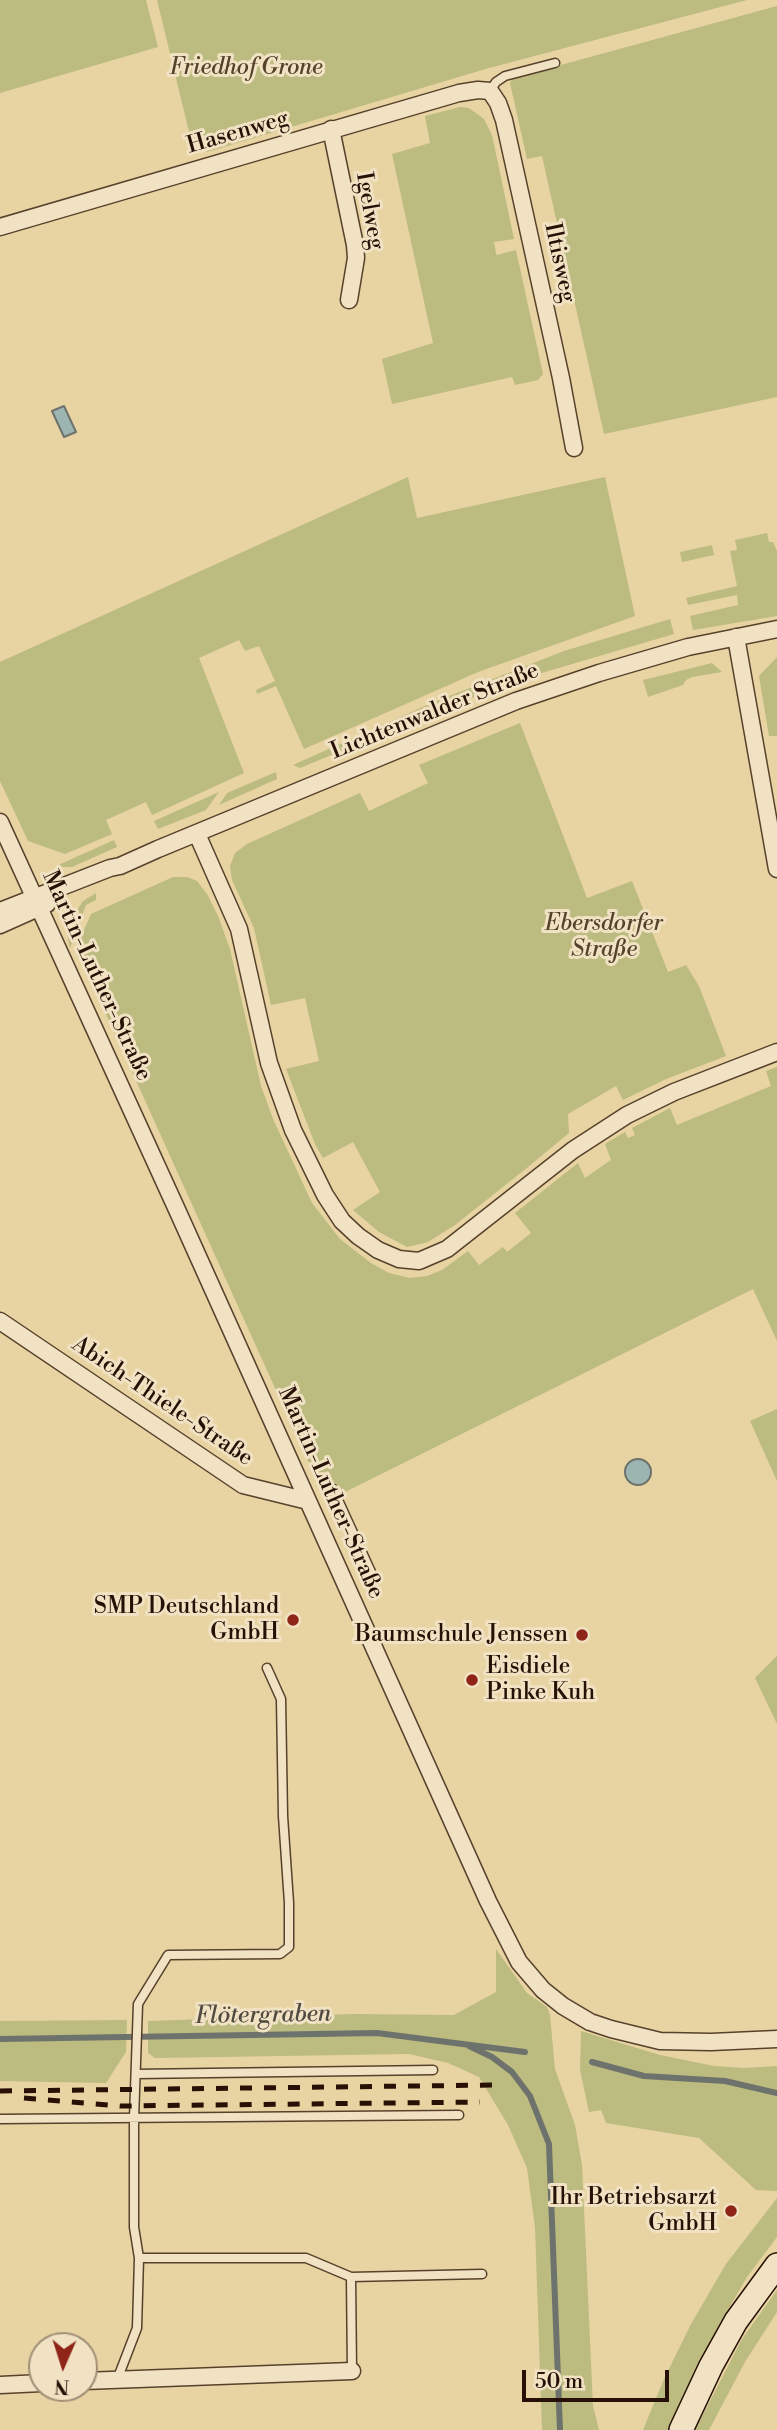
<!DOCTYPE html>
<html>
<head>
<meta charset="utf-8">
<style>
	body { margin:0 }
	#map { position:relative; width:777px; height:2430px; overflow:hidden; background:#e8d3a2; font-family:"Libre Bodoni",serif }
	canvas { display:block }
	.north { position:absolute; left:28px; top:2332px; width:70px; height:70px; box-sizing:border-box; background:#f0e2c3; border:2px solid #a08e77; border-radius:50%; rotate:183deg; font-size:19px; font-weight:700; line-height:28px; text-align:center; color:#271005 }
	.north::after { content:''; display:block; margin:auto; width:24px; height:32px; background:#8f2418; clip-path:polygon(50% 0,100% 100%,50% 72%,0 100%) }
	.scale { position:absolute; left:522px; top:2370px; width:147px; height:32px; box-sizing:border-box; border:4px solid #271005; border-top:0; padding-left:9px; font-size:21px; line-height:24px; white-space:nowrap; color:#271005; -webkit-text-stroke:5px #f0e2c3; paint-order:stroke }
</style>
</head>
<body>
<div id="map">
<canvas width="777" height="2430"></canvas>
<div class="north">N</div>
<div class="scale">50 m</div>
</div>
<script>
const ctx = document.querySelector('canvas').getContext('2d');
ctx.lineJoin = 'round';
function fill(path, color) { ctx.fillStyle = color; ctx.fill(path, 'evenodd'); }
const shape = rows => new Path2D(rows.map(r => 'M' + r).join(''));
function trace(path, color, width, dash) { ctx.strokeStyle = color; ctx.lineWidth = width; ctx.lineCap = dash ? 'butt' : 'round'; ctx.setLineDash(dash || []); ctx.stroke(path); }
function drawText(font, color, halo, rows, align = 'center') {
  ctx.font = font + ' "Libre Bodoni",serif'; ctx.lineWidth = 6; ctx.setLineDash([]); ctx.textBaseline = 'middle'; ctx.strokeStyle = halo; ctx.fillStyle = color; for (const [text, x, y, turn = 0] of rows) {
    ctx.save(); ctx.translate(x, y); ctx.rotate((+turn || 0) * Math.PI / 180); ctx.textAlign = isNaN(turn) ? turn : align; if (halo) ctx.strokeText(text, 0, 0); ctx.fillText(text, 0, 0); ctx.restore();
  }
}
fill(shape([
	[0,0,146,0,158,47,0,93],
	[157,0,747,0,489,68,207,152,191,140],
	[777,6,777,397,604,434,542,156,527,159,510,83,513,78],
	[460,107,469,108,484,119,492,135,514,239,494,242,496,253,497,255,516,250,543,374,538,380,515,385,512,377,392,404,382,359,433,343,392,154,430,143,425,116],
	[408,477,417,518,605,477,635,616,478,672,304,749,276,686,257,694,256,690,275,681,259,646,245,651,239,640,199,658,244,773,152,815,146,802,106,820,112,834,65,854,28,841,0,781,0,662],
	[767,533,769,542,773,542,777,551,777,616,693,630,690,616,738,605,737,595,688,605,686,598,737,586,730,551,737,550,735,540],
	[712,545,714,555,682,562,680,552],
	[670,619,674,634,545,672,457,703,300,768,293,765,434,702,564,651],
	[777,657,777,736,769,736,759,676],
	[712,663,722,672,692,677,686,680,683,685,648,697,643,680],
	[520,723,587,898,632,881,668,972,686,965,699,986,726,1056,666,1079,623,1100,616,1086,568,1114,569,1133,528,1167,455,1225,428,1242,407,1247,379,1232,353,1210,380,1192,353,1142,323,1158,315,1144,286,1069,319,1061,305,998,271,1005,254,928,232,880,230,866,235,853,247,844,360,793,369,811,428,783,419,765],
	[276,772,277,779,219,805,227,793],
	[219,792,206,810,158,829,154,821],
	[114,840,117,847,72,867,54,867],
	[173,877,187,877,197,881,207,894,218,916,230,949,261,1086,273,1119,312,1203,340,1239,371,1263,389,1273,410,1278,427,1276,442,1270,468,1251,479,1265,503,1247,507,1252,531,1233,515,1213,578,1163,585,1178,611,1160,605,1144,625,1132,628,1138,635,1135,632,1128,670,1108,677,1125,771,1086,766,1071,777,1067,777,1341,753,1289,329,1500,317,1473,308,1461,86,970,84,955,78,944,91,914],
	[96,893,96,900,86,905,70,948,68,938,71,919,83,901],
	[777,1409,777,1481,750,1421],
	[777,1656,777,1724,755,1678],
	[496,1949,527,1993,547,2007,550,2015,555,2069,575,2125,582,2165,593,2406,599,2430,542,2430,535,2227,527,2168,508,2125,479,2077,448,2063,409,2054,155,2058,148,2053,148,2021,354,2014,454,2015,496,1992],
	[127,2020,126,2052,106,2083,0,2081,0,2021],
	[581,2031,660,2055,714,2066,745,2068,777,2066,777,2191,756,2190,699,2138,606,2123,601,2110,589,2112,580,2070],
	[777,2198,777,2237,747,2277,719,2325,676,2411,669,2430,643,2430,664,2379,691,2324,726,2264],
	[777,2290,777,2312,745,2362,709,2430,695,2430,742,2339]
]), '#bcbb80');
const water = shape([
	[64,406,76,432,64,437,52,411,64,406],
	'625 1472a13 13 0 1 1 26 0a13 13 0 1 1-26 0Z'
]);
fill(water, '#9cb5b1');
trace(water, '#6d736c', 2);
trace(shape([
	[0,2039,377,2033,525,2052],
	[469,2046,492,2057,512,2072,530,2096,549,2144,560,2430],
	[592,2062,644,2076,725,2081,777,2093]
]), '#6d736c', 6);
const lane = shape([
	[490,91,496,82,505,76,555,63],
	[333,1489,371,1572],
	[136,2074,433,2070],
	[0,2119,459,2115],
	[139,2258,306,2258,351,2277,482,2274],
	[351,2277,352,2371],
	[117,2380,137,2328,139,2258,134,2227,134,2119,138,2004,168,1955,280,1954,289,1947,289,1903,283,1816,281,1699,267,1668]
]);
const street = shape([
	[331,129,355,245,356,258,349,300],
	[0,227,459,93,478,90,490,91,498,103,504,120,561,378,574,448],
	[736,637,777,869],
	[0,822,178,1212,488,1901,519,1962,543,1990,563,2006,590,2022,611,2029,660,2041,711,2042,777,2039],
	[197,834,239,929,269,1063,293,1130,325,1195,342,1221,358,1236,378,1250,399,1259,419,1261,447,1249,573,1150,627,1115,674,1092,777,1052],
	[0,911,110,868,120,866,158,849,516,701,599,673,688,647,777,629],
	[0,925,47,904],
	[0,1321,243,1485,308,1501],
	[84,2381,352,2371],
	[0,2385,42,2383]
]);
const secondary = shape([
	[681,2430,711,2366,736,2321,777,2265]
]);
trace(lane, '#57412c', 11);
trace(street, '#57412c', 19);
trace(secondary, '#271005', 26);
trace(lane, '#f0e2c3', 8);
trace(street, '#f0e2c3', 16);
trace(secondary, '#f0e2c3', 23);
trace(shape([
	[0,2091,498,2085],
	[24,2098,121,2106,480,2102]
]), '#271005', 5, [12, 12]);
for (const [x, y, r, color] of [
	[293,1620,7,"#8f2418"],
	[582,1635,7,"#8f2418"],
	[472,1680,7,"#8f2418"],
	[731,2211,7,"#8f2418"]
]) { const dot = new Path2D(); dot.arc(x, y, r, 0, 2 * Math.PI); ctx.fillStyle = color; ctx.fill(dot); trace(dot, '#f0e2c3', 2.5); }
drawText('italic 23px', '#54432a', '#f0e2c3', [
	["Friedhof Grone",246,68],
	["Ebersdorfer",604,924],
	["Straße",604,950]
]);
drawText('23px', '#271005', '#f0e2c3', [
	["Hasenweg",238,133,-16],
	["Igelweg",369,211,80],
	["Iltisweg",559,263,78],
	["Lichtenwalder Straße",435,712,-22],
	["Martin-Luther-Straße",96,976,65],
	["Abich-Thiele-Straße",162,1402,34],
	["Martin-Luther-Straße",330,1493,66]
]);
drawText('23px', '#271005', '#f0e2c3', [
	["SMP Deutschland",279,1607],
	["GmbH",279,1633],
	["Baumschule Jenssen",568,1635],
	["Eisdiele",486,1667,"left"],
	["Pinke Kuh",486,1693,"left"],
	["Ihr Betriebsarzt",717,2198],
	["GmbH",717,2224]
], 'right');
drawText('italic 24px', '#504a41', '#f0e2c3', [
	["Flötergraben",263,2016,-1]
]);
</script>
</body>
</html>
